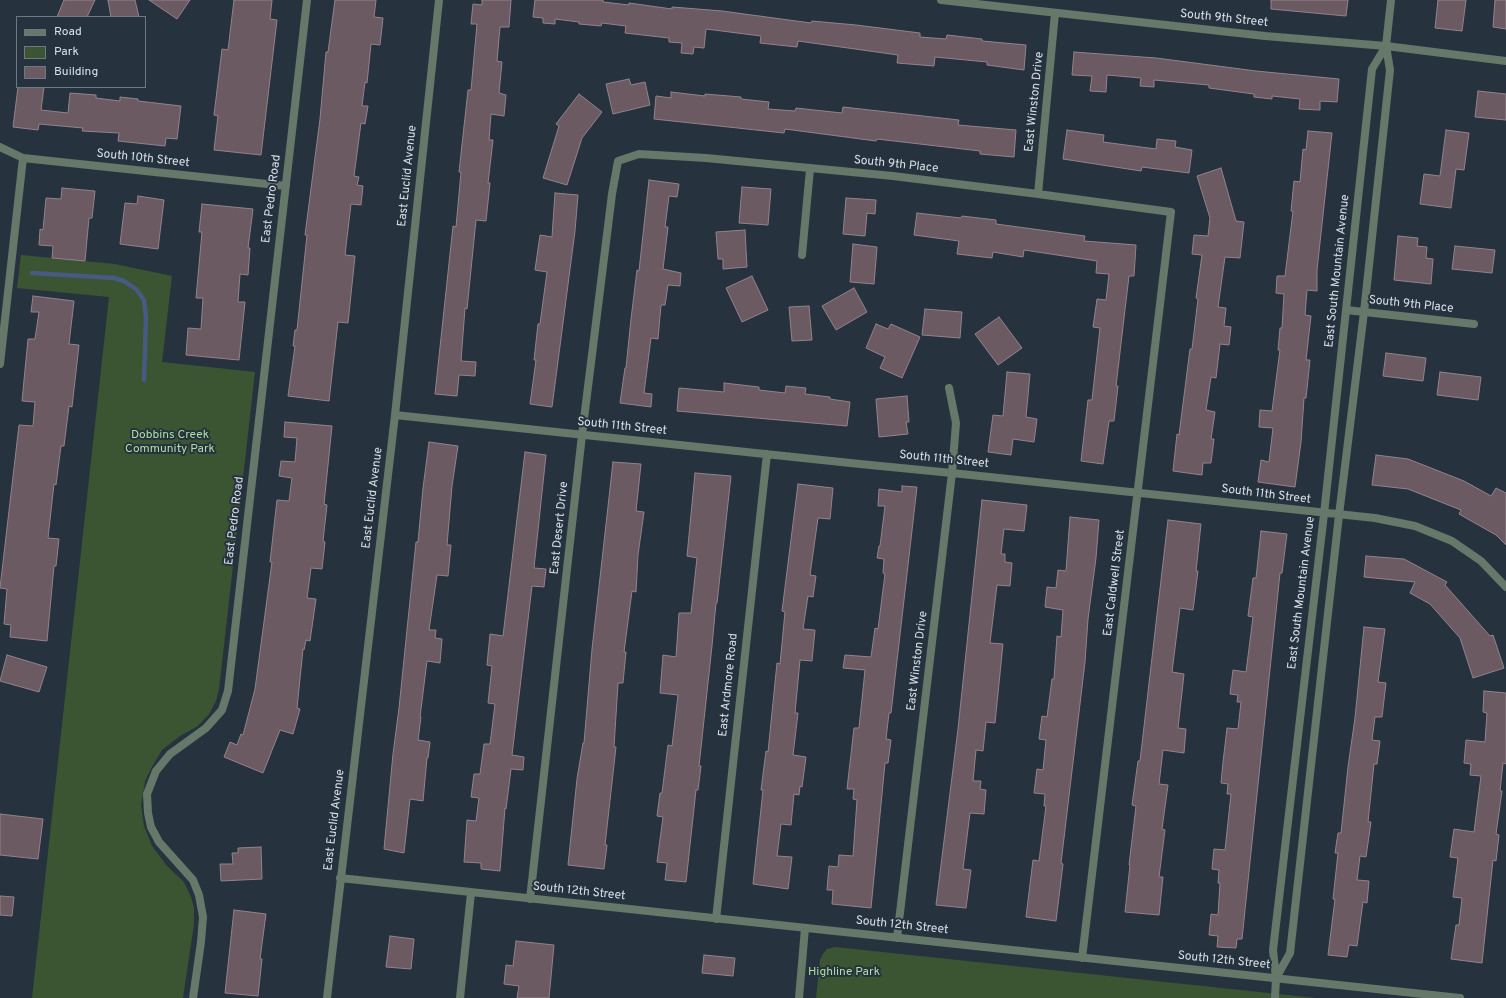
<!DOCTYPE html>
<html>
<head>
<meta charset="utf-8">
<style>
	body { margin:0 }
	#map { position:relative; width:1506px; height:998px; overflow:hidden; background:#26333f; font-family:Overpass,sans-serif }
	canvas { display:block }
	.legend { position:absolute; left:16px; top:16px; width:130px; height:72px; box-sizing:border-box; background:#26333f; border:1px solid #6d7883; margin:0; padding:5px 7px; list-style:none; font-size:12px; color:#d8e0e8 }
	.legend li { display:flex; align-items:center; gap:8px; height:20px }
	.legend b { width:20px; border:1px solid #6d7883 }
</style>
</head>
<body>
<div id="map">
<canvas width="1506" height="998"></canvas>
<ul class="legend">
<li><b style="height:5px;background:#667869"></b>Road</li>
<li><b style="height:11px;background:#3b5533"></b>Park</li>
<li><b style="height:11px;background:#6c5a63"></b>Building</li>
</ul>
</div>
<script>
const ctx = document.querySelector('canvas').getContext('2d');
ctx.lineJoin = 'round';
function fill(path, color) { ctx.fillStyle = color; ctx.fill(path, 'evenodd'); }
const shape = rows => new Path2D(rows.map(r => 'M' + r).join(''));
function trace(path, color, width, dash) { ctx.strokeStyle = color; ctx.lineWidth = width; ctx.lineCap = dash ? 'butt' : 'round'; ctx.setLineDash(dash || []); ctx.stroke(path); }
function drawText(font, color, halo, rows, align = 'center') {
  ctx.font = font + ' Overpass,sans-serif'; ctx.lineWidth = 4; ctx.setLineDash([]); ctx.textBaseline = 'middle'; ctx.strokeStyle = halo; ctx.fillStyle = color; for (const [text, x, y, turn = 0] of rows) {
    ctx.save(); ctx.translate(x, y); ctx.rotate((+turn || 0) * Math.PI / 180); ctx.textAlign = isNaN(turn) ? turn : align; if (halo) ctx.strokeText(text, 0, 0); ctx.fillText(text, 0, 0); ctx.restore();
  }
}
fill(shape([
	[21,255,115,264,172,276,162,362,255,372,219,689,216,701,209,714,198,726,180,736,162,750,152,767,145,781,141,805,144,826,152,846,167,866,184,882,191,897,194,908,194,924,183,998,32,998,109,297,17,288],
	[835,947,1316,998,816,998,820,960,823,954,827,949]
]), '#3b5533');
trace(shape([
	[32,273,114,278,124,281,136,289,144,300,146,317,144,380]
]), '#475a82', 4.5);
const building = shape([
	[64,0,95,0,87,17,57,17,64,0],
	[108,0,135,0,139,17,111,17,108,0],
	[149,0,190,0,177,19,149,0],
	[234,0,272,0,270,19,277,20,261,155,214,150,218,116,214,115,222,49,228,50,234,0],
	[335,0,376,0,374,17,383,18,380,45,371,44,367,83,365,82,362,106,368,106,365,124,361,123,354,176,359,177,357,185,363,186,361,205,351,204,345,255,355,256,348,323,338,322,329,401,288,396,295,346,293,346,295,330,297,330,307,235,305,235,320,119,326,52,328,52,335,0],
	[482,0,511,0,509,27,500,27,497,61,502,62,499,93,506,95,504,116,491,114,489,140,493,140,488,183,490,183,486,221,476,220,467,309,465,308,461,361,476,362,475,376,459,375,457,396,435,394,453,226,456,227,461,172,459,172,468,90,471,90,477,24,471,24,473,4,482,5,482,0],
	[535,0,603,0,603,2,629,5,629,3,672,9,672,7,722,11,811,23,812,21,856,25,920,33,920,37,946,39,947,35,982,39,982,41,1026,45,1024,70,987,65,987,62,935,57,934,66,897,63,898,55,798,41,797,47,760,43,761,36,706,29,704,48,694,47,693,54,681,53,682,43,669,42,669,38,625,33,626,26,602,23,601,26,579,24,579,22,555,19,555,24,543,23,543,18,533,17,535,0],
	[1271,0,1348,0,1346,16,1271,9,1271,0],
	[1438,0,1466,0,1462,31,1435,28,1438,0],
	[1495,0,1506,0,1506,29,1493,27,1495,0],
	[1074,52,1156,58,1256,71,1339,79,1337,102,1320,101,1320,110,1299,109,1300,99,1272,96,1272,99,1254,97,1254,94,1209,88,1209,85,1154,80,1154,87,1140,86,1141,78,1107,75,1106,92,1090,91,1092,76,1072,75,1074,52],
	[629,79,631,85,645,82,650,105,613,114,606,84,629,79],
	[18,87,44,87,41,110,68,113,70,93,96,95,96,98,120,101,120,97,138,99,138,101,181,106,177,139,166,138,165,146,118,141,119,133,82,131,83,128,39,124,38,130,13,127,18,87],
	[1478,91,1506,94,1506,120,1475,117,1478,91],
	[671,92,705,96,705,94,741,97,741,99,769,102,768,109,795,111,796,108,842,113,843,107,959,120,958,125,1016,130,1014,157,980,154,980,151,877,139,876,141,785,129,784,133,654,119,656,96,671,98,671,92],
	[579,94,602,112,582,138,567,185,543,178,559,126,556,124,579,94],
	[1067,130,1104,135,1103,142,1156,149,1157,139,1176,141,1175,147,1192,150,1189,173,1142,167,1141,171,1063,159,1067,130],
	[1446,130,1469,133,1464,170,1456,169,1451,208,1420,204,1424,174,1440,176,1446,130],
	[1308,131,1332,133,1317,270,1317,291,1307,290,1305,315,1311,316,1306,360,1310,360,1306,398,1304,398,1301,442,1295,487,1258,482,1261,460,1269,462,1273,428,1259,427,1260,410,1272,411,1280,350,1278,350,1280,328,1282,328,1284,294,1276,293,1277,276,1285,276,1293,211,1291,211,1294,181,1300,182,1303,149,1306,150,1308,131],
	[1221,168,1236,221,1244,222,1240,258,1225,257,1218,307,1226,308,1224,326,1231,327,1229,345,1220,344,1216,378,1211,377,1206,410,1215,412,1211,439,1214,439,1211,463,1203,463,1202,475,1173,471,1177,434,1179,435,1190,349,1192,349,1198,299,1196,298,1202,255,1192,254,1194,235,1208,236,1210,218,1197,176,1221,168],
	[649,180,679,184,677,197,669,196,665,227,668,227,663,269,681,273,680,286,668,285,665,305,661,305,658,339,651,338,644,393,652,394,651,407,620,403,625,368,626,368,631,319,637,270,639,271,649,180],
	[742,187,771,189,768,225,739,223,742,187],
	[62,188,95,191,92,218,89,218,85,261,52,258,53,246,39,245,40,229,43,230,46,198,61,199,62,188],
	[555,193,578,195,575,231,552,407,530,404,536,360,534,360,538,324,540,324,547,272,535,270,540,235,552,237,555,193],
	[138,196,164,200,158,249,120,244,125,203,137,204,138,196],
	[846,198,876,200,875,214,867,213,865,236,843,234,846,198],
	[202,204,253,209,248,248,250,248,248,275,240,274,238,302,245,302,239,360,186,355,188,328,201,329,203,298,196,298,202,232,199,232,202,204],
	[917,213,961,218,962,216,996,220,996,224,1085,236,1084,241,1136,245,1134,276,1129,276,1116,386,1118,386,1114,421,1109,421,1103,464,1081,461,1088,400,1092,400,1100,328,1093,327,1097,299,1106,300,1109,274,1096,273,1097,261,1024,250,1023,257,993,252,992,258,957,254,959,241,914,235,917,213],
	[745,230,747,267,723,269,723,259,718,259,716,232,745,230],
	[1398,236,1418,238,1417,246,1427,247,1426,258,1433,259,1431,284,1394,280,1398,236],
	[853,244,877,247,874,284,850,282,853,244],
	[1455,246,1495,250,1492,273,1452,269,1455,246],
	[752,276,768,310,742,322,726,288,752,276],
	[854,288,867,312,836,330,822,306,854,288],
	[33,296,74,301,69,344,79,345,72,407,69,406,64,446,61,446,56,485,54,484,48,538,59,539,56,566,54,566,47,641,10,637,11,625,4,624,7,589,0,588,19,425,33,426,35,402,22,401,28,339,35,339,39,312,31,312,33,296],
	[809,306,812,340,792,341,789,307,809,306],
	[925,309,962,312,960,338,922,335,925,309],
	[999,317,1022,348,998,365,975,334,999,317],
	[876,324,888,329,891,324,920,337,902,378,880,368,885,357,866,348,876,324],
	[1386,353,1426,358,1423,381,1383,376,1386,353],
	[1007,372,1030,374,1026,417,1037,419,1034,442,1013,439,1011,455,988,452,993,415,1003,416,1007,372],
	[1440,372,1481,377,1478,400,1437,395,1440,372],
	[724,383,759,387,759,390,785,393,786,386,806,388,805,394,830,397,830,399,850,402,847,426,677,411,679,388,724,392,724,383],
	[907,396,909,422,906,422,908,434,879,437,876,399,907,396],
	[285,422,332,426,324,504,327,505,323,541,325,542,322,569,311,568,307,598,316,599,310,641,306,640,304,650,303,649,297,708,300,709,293,734,280,730,263,773,224,757,230,742,237,745,241,734,243,735,255,689,272,562,270,562,277,500,289,501,292,478,279,476,281,461,295,462,297,438,284,437,285,422],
	[429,442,458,446,452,486,447,545,451,545,448,576,437,575,429,630,436,630,435,638,442,639,440,663,427,661,420,717,421,717,418,740,430,742,428,758,427,758,423,801,410,799,404,853,384,849,393,754,399,708,416,542,418,542,423,488,429,442],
	[525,452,546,455,534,568,546,569,544,587,532,586,512,755,524,757,523,770,511,769,506,809,505,808,500,871,481,869,481,863,464,862,467,820,476,821,479,798,471,797,474,774,480,774,484,744,490,744,495,704,488,703,492,666,487,665,490,634,503,636,525,452],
	[1376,455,1408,459,1464,481,1491,496,1496,488,1506,493,1506,545,1496,535,1459,514,1461,510,1408,489,1372,485,1376,455],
	[613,462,641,464,636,511,644,512,638,555,636,592,632,591,624,652,626,652,623,683,618,683,614,747,616,747,605,845,607,845,604,869,568,865,577,779,583,743,584,743,592,649,613,462],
	[695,473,731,476,717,603,716,603,712,646,699,766,701,766,698,790,696,790,686,882,665,880,667,863,657,862,663,817,657,816,660,793,662,793,668,745,672,746,678,695,660,693,663,655,676,657,679,613,691,613,697,558,687,556,695,473],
	[798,484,833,488,830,519,818,518,810,575,816,576,813,597,808,596,803,629,815,630,812,661,800,660,795,713,798,713,793,755,806,757,802,787,800,786,799,795,794,794,791,825,781,824,777,856,792,857,788,889,753,884,763,790,761,790,766,751,768,752,777,663,780,664,785,612,782,611,798,484],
	[902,486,917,487,891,713,889,713,886,739,891,740,888,763,885,763,871,908,832,904,833,890,827,890,829,866,838,867,839,855,853,856,857,800,853,799,854,789,847,789,854,728,859,728,865,670,843,668,845,655,871,657,875,628,878,629,885,574,883,573,884,559,877,558,879,546,880,546,885,506,878,506,879,489,902,492,902,486],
	[982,500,1027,505,1024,531,1004,529,1001,554,1005,554,1005,562,1012,563,1010,586,997,585,990,643,1003,644,995,723,986,722,983,751,976,750,973,781,981,781,980,789,986,790,984,814,970,813,963,869,971,870,966,908,936,905,958,729,982,500],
	[1070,517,1099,520,1096,558,1088,619,1085,662,1061,863,1063,864,1056,921,1026,917,1033,860,1039,861,1046,806,1044,806,1045,794,1034,793,1037,769,1043,770,1046,740,1039,739,1042,716,1047,717,1052,679,1054,679,1057,636,1061,637,1063,610,1045,607,1047,587,1056,588,1058,570,1066,571,1070,517],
	[1168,520,1201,524,1196,571,1198,571,1193,610,1180,608,1172,672,1184,674,1178,728,1186,729,1184,753,1163,750,1159,784,1168,785,1162,829,1165,830,1159,877,1163,877,1159,915,1125,912,1130,865,1129,865,1136,806,1132,805,1138,761,1140,761,1168,520],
	[1261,531,1287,534,1282,573,1280,573,1242,939,1237,939,1236,948,1217,947,1218,936,1209,935,1211,914,1218,915,1220,883,1218,883,1219,870,1212,869,1214,849,1225,850,1231,794,1227,794,1228,784,1221,783,1223,762,1227,728,1238,729,1241,702,1237,702,1238,695,1230,694,1233,670,1246,672,1253,617,1248,616,1253,578,1256,578,1261,531],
	[1366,556,1404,559,1447,582,1445,585,1490,636,1493,635,1504,668,1473,678,1460,638,1430,604,1410,593,1415,582,1364,577,1366,556],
	[1364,627,1385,629,1378,682,1386,683,1382,717,1375,717,1372,740,1380,741,1377,764,1374,764,1368,822,1371,822,1366,857,1360,856,1357,880,1369,881,1367,903,1363,902,1357,946,1349,945,1347,957,1328,955,1335,899,1333,899,1338,853,1335,853,1338,833,1341,833,1348,767,1355,718,1364,627],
	[7,655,47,667,39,692,0,681,7,655],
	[1484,691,1506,693,1506,764,1503,763,1500,791,1502,791,1496,834,1499,835,1496,861,1493,860,1482,963,1451,959,1456,925,1459,925,1462,898,1453,897,1458,858,1450,857,1454,829,1474,832,1481,776,1470,775,1471,764,1464,763,1466,740,1485,742,1487,713,1483,712,1484,691],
	[0,814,43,819,38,859,0,855,0,814],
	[261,847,262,879,221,881,220,864,233,864,232,853,238,853,238,848,261,847],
	[0,896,14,897,12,916,0,915,0,896],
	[234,910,266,914,260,959,262,959,258,996,225,993,234,910],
	[390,936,414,939,411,969,386,967,390,936],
	[516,941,554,945,549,998,517,998,519,986,504,984,506,965,513,966,516,941],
	[704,955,735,958,733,976,702,973,704,955]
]);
fill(building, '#6c5a63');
trace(building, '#94828b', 1);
trace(shape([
	[941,0,1265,36,1386,46,1506,61],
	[0,147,23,158,286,186],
	[1038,194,1055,13],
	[802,255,810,169],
	[1346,310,1474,324],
	[0,364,23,158],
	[395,415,860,464,952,473,1375,518,1415,526,1452,541,1481,561,1506,587],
	[340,878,1460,998],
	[530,899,582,435,612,194,618,161,639,154,706,158,893,176,1038,194,1171,212,1082,958],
	[716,919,767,454],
	[897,938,952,473,956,423,949,388],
	[1276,978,1290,953,1339,515,1364,312,1390,70,1386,46,1391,0],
	[193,998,201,942,203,917,199,895,193,880,159,842,151,827,148,813,147,794,156,771,170,754,206,728,222,710,228,691,307,0],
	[327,998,395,415,439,0],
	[460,998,471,893],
	[799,998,805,928],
	[1275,998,1276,978,1273,950,1324,514,1372,69,1386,46]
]), '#667869', 8);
drawText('12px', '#d8e0e8', '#26333f', [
	["South 9th Street",1224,19,6],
	["East Winston Drive",1035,102,-84],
	["South 10th Street",143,159,6],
	["South 9th Place",896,165,6],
	["East Euclid Avenue",408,176,-84],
	["East Pedro Road",272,199,-83],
	["East South Mountain Avenue",1338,271,-84],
	["South 9th Place",1411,305,6],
	["South 11th Street",622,427,6],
	["South 11th Street",944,460,6],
	["South 11th Street",1266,495,7],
	["East Euclid Avenue",373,498,-83],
	["East Pedro Road",235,521,-83],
	["East Desert Drive",560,528,-84],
	["East Caldwell Street",1115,583,-83],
	["East South Mountain Avenue",1302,593,-83],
	["East Winston Drive",918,661,-83],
	["East Ardmore Road",729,685,-84],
	["East Euclid Avenue",335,820,-83],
	["South 12th Street",579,892,6],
	["South 12th Street",902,926,6],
	["South 12th Street",1224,961,6]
]);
drawText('12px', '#afdfa1', '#26333f', [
	["Dobbins Creek",170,436],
	["Community Park",170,450],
	["Highline Park",844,973]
]);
</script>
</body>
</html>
